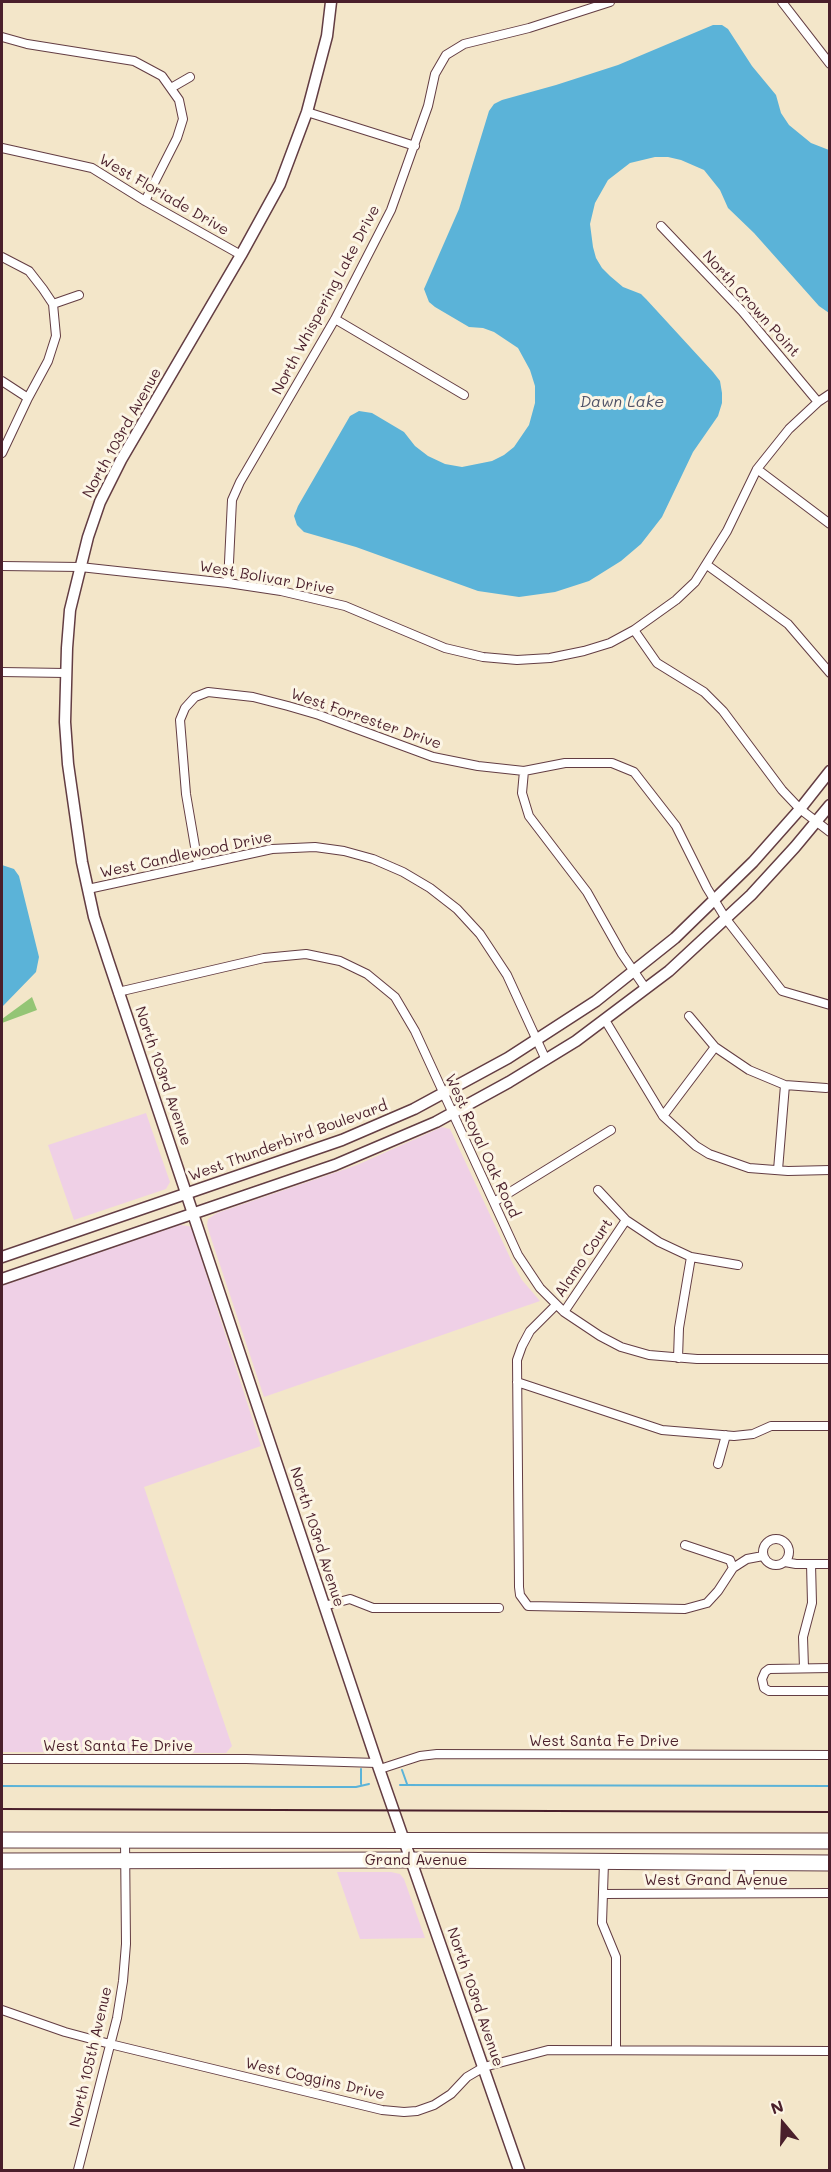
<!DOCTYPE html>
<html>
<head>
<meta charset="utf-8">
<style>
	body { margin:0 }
	#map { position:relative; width:831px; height:2172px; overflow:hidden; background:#f3e6c9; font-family:Mali,sans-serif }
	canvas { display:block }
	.frame { position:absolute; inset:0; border:3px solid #4a1f2b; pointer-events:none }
	.north { position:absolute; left:753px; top:2094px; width:60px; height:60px; -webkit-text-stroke:4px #fcf5e5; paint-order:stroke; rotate:341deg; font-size:16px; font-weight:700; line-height:24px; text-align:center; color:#4a1f2b }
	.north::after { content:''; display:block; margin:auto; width:21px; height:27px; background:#4a1f2b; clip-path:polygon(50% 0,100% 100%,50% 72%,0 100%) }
</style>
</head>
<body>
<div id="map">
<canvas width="831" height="2172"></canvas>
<div class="frame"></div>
<div class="north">N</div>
</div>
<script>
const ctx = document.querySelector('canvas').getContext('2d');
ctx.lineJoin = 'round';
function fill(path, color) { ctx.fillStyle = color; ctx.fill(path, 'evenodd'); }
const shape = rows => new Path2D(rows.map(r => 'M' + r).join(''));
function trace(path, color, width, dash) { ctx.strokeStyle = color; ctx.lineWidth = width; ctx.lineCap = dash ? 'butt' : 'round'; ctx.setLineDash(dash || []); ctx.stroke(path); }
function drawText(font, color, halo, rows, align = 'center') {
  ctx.font = font + ' Mali,sans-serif'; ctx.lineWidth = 6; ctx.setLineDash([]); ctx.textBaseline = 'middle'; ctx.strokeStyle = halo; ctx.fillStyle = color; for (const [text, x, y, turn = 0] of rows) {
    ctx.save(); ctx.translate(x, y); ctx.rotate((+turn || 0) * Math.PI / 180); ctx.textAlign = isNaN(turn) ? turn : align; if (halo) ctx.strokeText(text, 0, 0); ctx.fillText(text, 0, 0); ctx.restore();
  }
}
fill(shape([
	[146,1113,170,1182,166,1189,74,1220,48,1145],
	[442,1127,450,1129,513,1264,522,1280,540,1301,264,1397,209,1232,207,1225,208,1219,217,1213,357,1165],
	[180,1225,189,1226,192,1230,261,1446,144,1487,232,1746,226,1753,221,1753,2,1752,2,1286],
	[337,1872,391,1872,400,1874,404,1879,425,1938,360,1939]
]), '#efd0e6');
fill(shape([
	[32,997,37,1010,2,1023,2,1019]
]), '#94c575');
fill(shape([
	[713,25,722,25,728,29,752,66,776,95,781,113,789,125,811,143,829,150,829,313,819,306,754,233,728,208,720,190,704,170,681,160,668,157,655,157,630,163,608,180,595,203,590,224,593,247,596,258,602,268,610,276,623,287,641,294,646,299,713,372,720,381,722,393,722,403,718,416,693,452,662,517,641,544,621,561,589,581,555,592,519,597,478,591,356,547,304,532,297,525,294,516,298,506,350,416,359,411,372,413,404,432,415,446,428,456,445,464,462,467,492,461,504,455,514,447,529,425,535,403,535,386,530,370,518,348,494,332,483,328,469,327,435,307,429,302,424,289,459,209,489,111,494,104,502,100,556,85,618,65],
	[2,865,14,869,19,876,39,957,36,972,2,1007]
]), '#5bb3d8');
trace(shape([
	[402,1770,407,1784],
	[361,1784,361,1769],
	[400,1785,830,1786],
	[2,1786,320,1787,356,1787,369,1784]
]), '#5bb3d8', 2);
const street = shape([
	[782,2,830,64],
	[2,37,27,44,134,61,162,76,179,100,183,119,177,138,145,201],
	[171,88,190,77],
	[307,112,415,146],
	[2,148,92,168,145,201,241,255],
	[661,226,742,311,818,402],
	[2,257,29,271,43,289,53,304,56,336,48,361,28,398,2,453],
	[53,304,79,295],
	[335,319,464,395],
	[2,381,28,398],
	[757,469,830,524],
	[707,565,788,624,830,673],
	[2,566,80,567,228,583,281,591,345,606,445,648,483,657,517,660,550,658,584,651,610,643,634,630,676,600,695,582,727,531,757,469,789,429,818,402,830,394],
	[228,583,232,500,240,482,335,319,391,210,428,106,435,74,446,55,464,44,529,28,610,2],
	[634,630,657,663,704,692,723,711,782,790,800,809,830,832],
	[2,672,65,673],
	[524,771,522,793,529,816,587,892,622,954,646,989],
	[198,864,186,794,180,720,185,708,195,697,208,692,253,697,288,706,319,715,433,757,478,766,524,771,565,763,612,763,634,772,676,826,707,888,726,919,782,991,830,1005],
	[88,889,272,849,315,847,344,851,373,859,403,872,430,888,457,909,480,934,507,975,546,1060],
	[118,992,264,958,306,954,340,961,367,974,395,997,415,1031,518,1255,540,1288,564,1312,600,1336,621,1347,649,1355,697,1359,830,1359],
	[689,1016,715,1047,749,1070,785,1085,826,1088],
	[605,1020,663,1116,696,1146,709,1154,749,1168,788,1171,830,1170],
	[663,1116,715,1047],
	[778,1170,785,1085],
	[598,1190,626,1220,659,1242,691,1257,738,1265],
	[494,1202,611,1130],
	[556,1305,530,1331,522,1346,517,1360,519,1587,520,1595,528,1606,685,1609,707,1603,718,1591,733,1568,747,1559,763,1556],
	[564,1312,626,1220],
	[678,1358,679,1328,691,1257],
	[517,1382,662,1430,734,1436,753,1434,771,1426,830,1426],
	[718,1464,726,1435],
	'763 1552a13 13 0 1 1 26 0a13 13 0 1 1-26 0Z',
	[685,1545,730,1560,733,1568],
	[785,1562,796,1564,830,1564],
	[324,1606,350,1599,373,1608,499,1608],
	[804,1668,803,1637,812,1603,811,1564],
	[830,1668,769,1669,765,1672,762,1679,764,1688,769,1691,830,1691],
	[2,1759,246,1759,377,1763],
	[380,1769,420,1756,437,1754,830,1755],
	[604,1862,602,1923,616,1957,616,2050],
	[749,1862,750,1892],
	[603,1894,830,1893],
	[2,2010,65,2032,110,2044,382,2110,404,2112,417,2111,434,2105,451,2094,467,2077,484,2067,548,2050,830,2051],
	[78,2170,117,2018,123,1981,126,1944,125,1840]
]);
const secondary = shape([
	[331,2,327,36,307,112,280,184,241,255,121,460,100,502,88,537,70,610,67,648,65,722,68,764,82,862,94,917,108,960,377,1763,519,2170],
	[2,1257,342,1140,414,1109,508,1058,596,1001,675,938,753,862,800,809,830,771],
	[2,1279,335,1165,436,1122,509,1082,576,1041,669,971,751,895,795,847,830,805]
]);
const highway = shape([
	[2,1840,830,1841],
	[2,1861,411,1860,830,1863]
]);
trace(street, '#633d43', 10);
trace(secondary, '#633d43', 13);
trace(highway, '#633d43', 17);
trace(street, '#fff', 8);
trace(secondary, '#fff', 10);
trace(highway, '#fff', 15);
trace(shape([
	[2,1809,830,1812]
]), '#4a1f2b', 2);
drawText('15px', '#4a1f2b', '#fcf5e5', [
	["West Floriade Drive",164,195,30],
	["North Whispering Lake Drive",326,300,-62],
	["North Crown Point",751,304,48],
	["North 103rd Avenue",122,433,-61],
	["West Bolivar Drive",267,578,10],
	["West Forrester Drive",366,719,19],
	["West Candlewood Drive",186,855,-12],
	["North 103rd Avenue",163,1076,71],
	["West Thunderbird Boulevard",288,1141,-20],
	["West Royal Oak Road",482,1146,65],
	["Alamo Court",584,1258,-56],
	["North 103rd Avenue",317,1537,72],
	["West Santa Fe Drive",604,1741],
	["West Santa Fe Drive",118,1746],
	["Grand Avenue",416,1860],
	["West Grand Avenue",716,1880],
	["North 103rd Avenue",475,1997,71],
	["North 105th Avenue",91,2057,-77],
	["West Coggins Drive",315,2079,13]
]);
drawText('italic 16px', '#505368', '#fcf5e5', [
	["Dawn Lake",622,402]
]);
</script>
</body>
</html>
